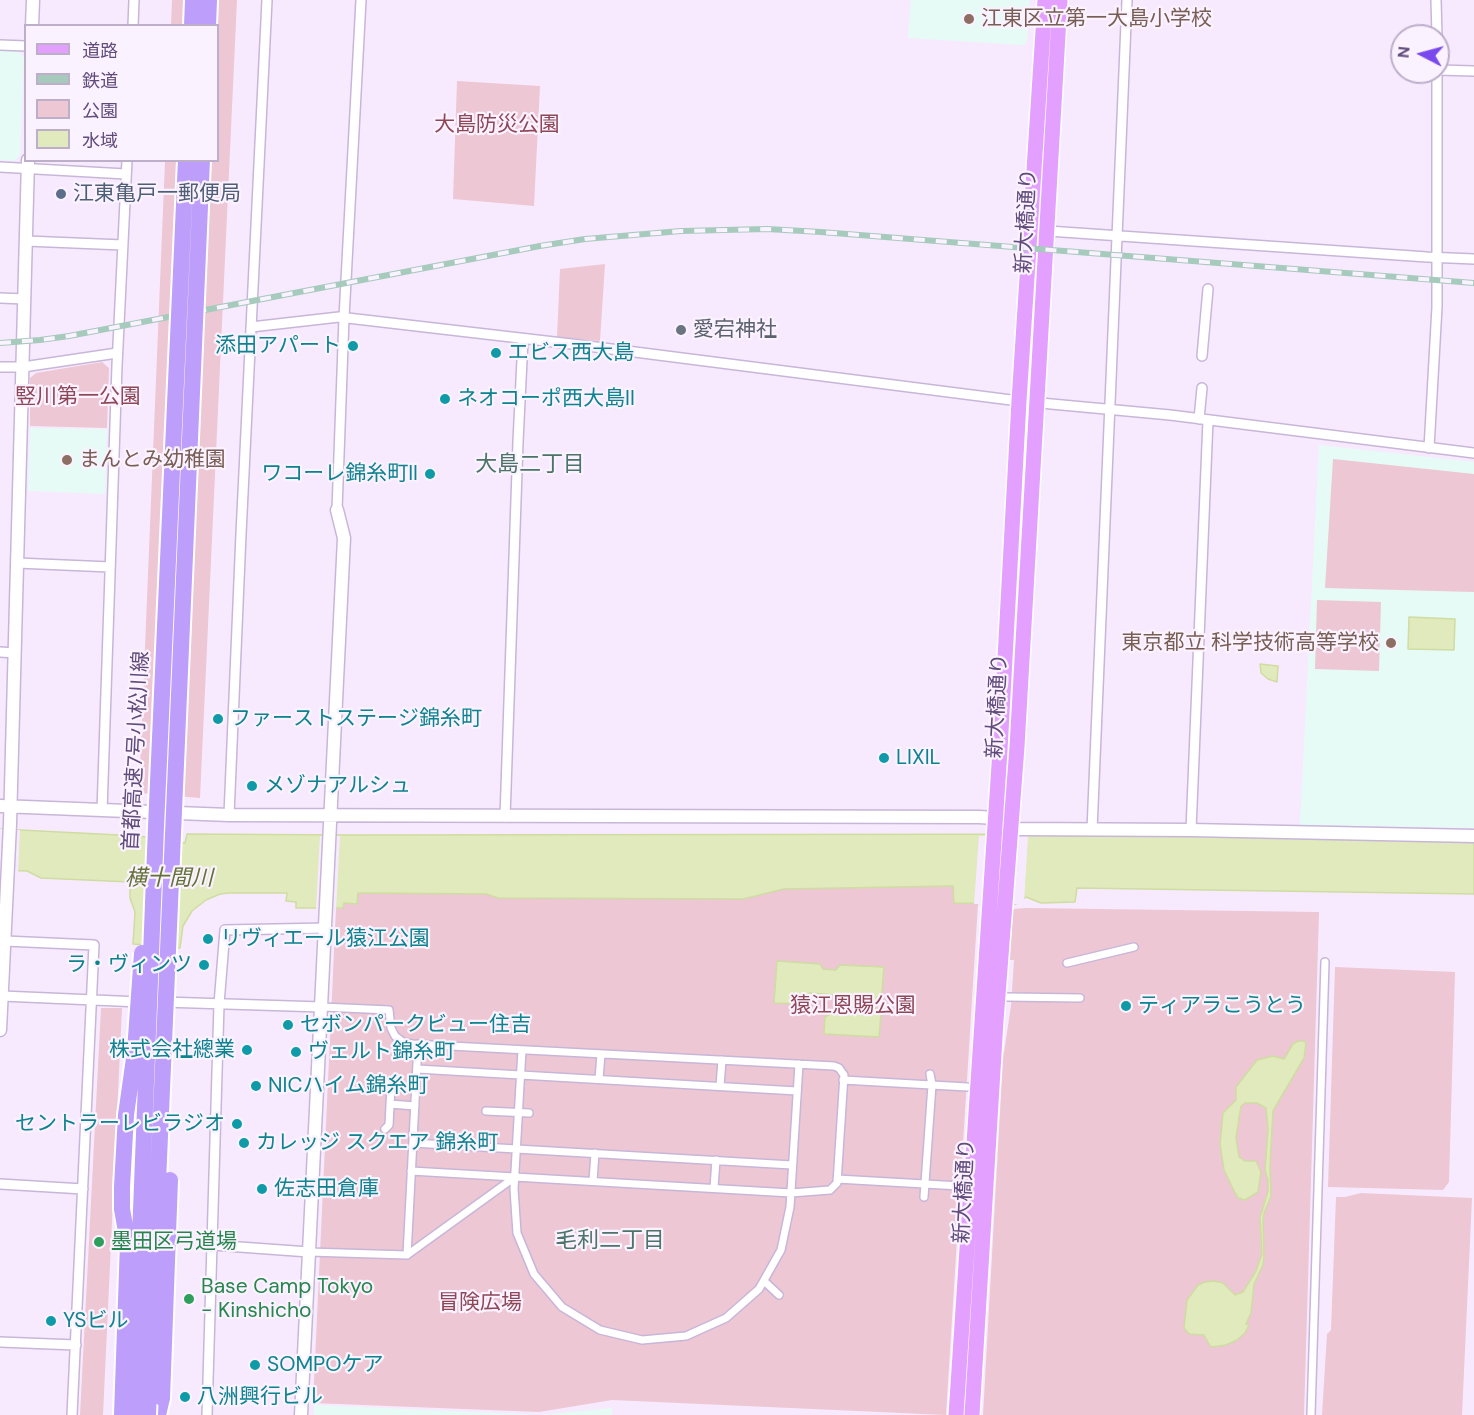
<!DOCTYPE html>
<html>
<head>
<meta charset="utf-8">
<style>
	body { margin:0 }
	#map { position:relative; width:1474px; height:1415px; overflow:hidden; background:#f8eafe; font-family:"DM Sans","Noto Sans JP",sans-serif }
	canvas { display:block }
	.legend { position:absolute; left:24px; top:24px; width:195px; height:138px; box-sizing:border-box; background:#fbf2ff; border:2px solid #bdafca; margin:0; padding:8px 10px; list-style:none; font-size:18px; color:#604b7b }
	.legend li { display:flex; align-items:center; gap:12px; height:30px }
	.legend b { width:30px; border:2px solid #bdafca }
	.north { position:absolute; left:1390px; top:24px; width:60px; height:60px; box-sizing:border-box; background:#fbf2ff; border:2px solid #bdafca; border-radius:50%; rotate:276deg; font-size:16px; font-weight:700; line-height:24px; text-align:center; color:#604b7b }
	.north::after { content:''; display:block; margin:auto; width:21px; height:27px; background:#7a49ed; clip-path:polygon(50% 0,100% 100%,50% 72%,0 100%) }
</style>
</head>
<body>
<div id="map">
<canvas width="1474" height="1415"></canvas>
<ul class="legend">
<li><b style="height:8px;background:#e3a0ff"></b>道路</li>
<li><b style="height:8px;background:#a6cabc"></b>鉄道</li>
<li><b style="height:16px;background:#edc7d3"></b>公園</li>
<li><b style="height:16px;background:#e0eabc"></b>水域</li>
</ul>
<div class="north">N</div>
</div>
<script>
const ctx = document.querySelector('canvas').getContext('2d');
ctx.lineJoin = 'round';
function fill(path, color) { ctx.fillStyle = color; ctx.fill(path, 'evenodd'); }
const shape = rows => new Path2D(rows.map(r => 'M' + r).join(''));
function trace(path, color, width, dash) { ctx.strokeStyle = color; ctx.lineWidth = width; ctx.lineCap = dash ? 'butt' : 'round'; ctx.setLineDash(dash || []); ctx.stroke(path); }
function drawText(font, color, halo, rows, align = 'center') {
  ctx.font = font + ' "DM Sans","Noto Sans JP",sans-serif'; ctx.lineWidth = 4.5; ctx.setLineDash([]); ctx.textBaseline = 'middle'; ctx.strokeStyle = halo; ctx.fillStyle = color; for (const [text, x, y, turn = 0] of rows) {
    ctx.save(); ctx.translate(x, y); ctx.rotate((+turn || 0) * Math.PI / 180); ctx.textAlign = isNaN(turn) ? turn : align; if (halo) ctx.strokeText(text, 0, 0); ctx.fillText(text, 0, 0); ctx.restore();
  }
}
fill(shape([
	[911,0,1030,0,1027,42,1023,45,908,38],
	[0,50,18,51,24,57,20,155,14,161,0,160],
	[30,428,107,429,105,494,28,491],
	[1319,445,1474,462,1474,828,1300,825],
	[314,1405,540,1415,612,1408,612,1415,314,1415]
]), '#e6fbf5');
fill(shape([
	[172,0,237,0,200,798,139,793,165,161,218,160,218,26,171,25],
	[457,81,540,86,534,206,453,199],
	[605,264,600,341,557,337,560,269],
	[102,362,109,368,107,428,30,426,30,378,36,373],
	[1333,459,1474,474,1474,592,1325,588],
	[1317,600,1381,602,1379,671,1315,669],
	[953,886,954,903,978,904,946,1415,612,1400,539,1412,313,1403,336,909,343,908,344,903,357,904,358,893,486,894,498,898,743,899,784,889],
	[1026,908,1319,912,1304,1415,983,1415,1003,1059,1011,1006,1014,960,1010,960,1013,909],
	[1335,967,1455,972,1449,1182,1443,1190,1328,1187],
	[101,1008,122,1008,103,1415,80,1415],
	[1361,1193,1472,1198,1462,1415,1322,1415,1327,1334,1331,1330,1336,1197,1345,1197]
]), '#edc7d3');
const water = shape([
	[1409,617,1455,619,1454,650,1408,649,1409,617],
	[1260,664,1278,666,1277,682,1268,679,1261,673,1260,664],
	[0,829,139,836,185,843,187,834,349,835,1181,834,1474,841,1474,894,1077,888,1075,902,1041,903,1026,897,1016,904,954,903,953,886,784,889,743,899,498,898,486,894,358,893,357,904,344,903,343,908,296,908,296,902,286,901,287,893,229,893,220,894,206,900,192,911,183,926,180,948,133,944,135,912,130,898,130,882,41,878,27,871,0,870,0,829],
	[777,961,820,964,823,969,836,970,840,965,884,967,882,992,877,997,876,1009,881,1015,879,1037,824,1034,825,1017,835,1011,836,995,809,993,802,1004,774,1003,777,961],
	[1298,1041,1304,1041,1306,1043,1304,1058,1273,1111,1270,1166,1271,1196,1264,1213,1263,1221,1264,1256,1263,1265,1254,1284,1251,1313,1246,1324,1249,1325,1245,1333,1237,1340,1226,1345,1213,1347,1210,1346,1204,1335,1189,1334,1184,1328,1187,1300,1198,1285,1205,1282,1214,1281,1223,1283,1235,1295,1243,1292,1256,1271,1262,1254,1260,1218,1268,1191,1268,1180,1265,1170,1268,1129,1266,1108,1257,1103,1245,1103,1241,1106,1236,1138,1239,1157,1245,1161,1256,1161,1261,1172,1258,1192,1245,1200,1238,1198,1235,1193,1224,1170,1220,1144,1223,1113,1236,1100,1236,1087,1257,1060,1273,1056,1284,1059,1293,1044,1298,1041]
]);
fill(water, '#e0eabc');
trace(water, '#cfdca2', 1.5);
fill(shape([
	[0,829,20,830,18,874,0,873],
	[320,836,340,836,336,909,316,909],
	[979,836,1028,836,1024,902,1021,904,974,904]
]), '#f8eafe');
const pedestrian = shape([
	[1067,963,1134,947],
	[1007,997,1080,998],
	[322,1007,389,1010,391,1028,395,1036,403,1042,412,1044,834,1066,839,1068,844,1075,837,1183,830,1190,791,1193,411,1171],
	[522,1050,514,1189,517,1233,534,1274,562,1307,600,1330,642,1340,686,1336,726,1318,759,1289,781,1250,790,1207,799,1064],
	[417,1069,797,1091],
	[599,1079,601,1054],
	[843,1080,967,1087],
	[720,1086,722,1060],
	[390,1104,415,1106],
	[486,1111,529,1113],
	[385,1129,389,1125,391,1086,386,1081],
	[413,1143,792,1165],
	[837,1179,960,1186],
	[593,1181,595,1153],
	[714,1188,716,1160],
	[924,1197,932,1085,930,1074],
	[309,1252,407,1255,515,1177],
	[407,1255,418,1044],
	[764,1281,779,1295],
	[1311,1415,1325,962]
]);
const minor = shape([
	[1436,0,1437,36],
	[133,26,134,0],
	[0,45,26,46],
	[1438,70,1474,71],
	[0,167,126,174],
	[1048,231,1427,257,1474,259],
	[26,241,123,245],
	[0,298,25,299],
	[251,327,339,317,580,345,1019,401,1170,415,1474,453],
	[1202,356,1208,289],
	[0,367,23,367,117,353],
	[1199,419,1202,388],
	[1429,448,1437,307,1437,72],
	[337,510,344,318,361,0],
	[17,563,110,567],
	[0,652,15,653],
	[102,811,117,366,127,160],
	[229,815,241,534,267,0],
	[505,817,518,442,523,339],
	[1092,830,1127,0],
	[1191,830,1208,420],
	[5,941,94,945,72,1415],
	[2,996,140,1002],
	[163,1002,322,1007],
	[0,1184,83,1189],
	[212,1245,309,1252],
	[0,1342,76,1345],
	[207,1415,219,1004,225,930,326,928]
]);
const tertiary = shape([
	[32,26,33,0],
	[0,806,229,815,979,817,995,818,1018,829,1191,830,1474,836],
	[0,1030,10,824,28,160],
	[301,1415,344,538,337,510]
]);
const primary = shape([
	[956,1415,1000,750,1019,401,1045,0],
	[972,1415,996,1021,1017,747,1060,0]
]);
const motorway = shape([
	[192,26,193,0],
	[208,26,209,0],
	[158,1415,162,1398]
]);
trace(pedestrian, '#c8b6d9', 10);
trace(minor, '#c8b6d9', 12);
trace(tertiary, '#c8b6d9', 15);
trace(primary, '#fff', 18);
trace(motorway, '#fff', 20);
trace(pedestrian, '#fff', 7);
trace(minor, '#fff', 9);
trace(tertiary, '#fff', 12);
trace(primary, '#e3a0ff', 15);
trace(motorway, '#bd9efb', 16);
const rail = shape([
	[0,343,40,340,69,336,540,246,585,239,681,231,767,229,821,232,1474,283]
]);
trace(rail, '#a6cabc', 6);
trace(rail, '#fbf2ff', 4, [11]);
const motorwayBridge = shape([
	[162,1398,170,1180],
	[122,1415,128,1243,122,1209,122,1187,126,1115,135,1051,142,953],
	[133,1415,156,827,186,160],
	[148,1415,202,160]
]);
trace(motorwayBridge, '#fff', 20, []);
trace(motorwayBridge, '#bd9efb', 16);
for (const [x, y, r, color] of [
	[969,19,6,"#8d6e63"],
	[61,194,6,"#5c6f8a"],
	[681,330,6,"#6b7280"],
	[353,346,6,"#0f9aa8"],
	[496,353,6,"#0f9aa8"],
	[445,399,6,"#0f9aa8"],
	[67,460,6,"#8d6e63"],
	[430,474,6,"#0f9aa8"],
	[1391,643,6,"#8d6e63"],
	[218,719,6,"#0f9aa8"],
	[884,758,6,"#0f9aa8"],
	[252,786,6,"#0f9aa8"],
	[208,939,6,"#0f9aa8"],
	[204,965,6,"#0f9aa8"],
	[1126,1006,6,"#0f9aa8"],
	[288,1025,6,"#0f9aa8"],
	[247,1050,6,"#0f9aa8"],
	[296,1052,6,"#0f9aa8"],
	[256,1086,6,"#0f9aa8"],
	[237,1124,6,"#0f9aa8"],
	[244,1143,6,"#0f9aa8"],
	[262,1189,6,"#0f9aa8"],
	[99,1242,6,"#2e9e5b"],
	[189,1299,6,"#2e9e5b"],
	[51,1321,6,"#0f9aa8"],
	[255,1365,6,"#0f9aa8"],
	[185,1397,6,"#0f9aa8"]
]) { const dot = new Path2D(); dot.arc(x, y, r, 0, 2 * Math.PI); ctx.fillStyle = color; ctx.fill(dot); trace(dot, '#fbf2ff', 2); }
drawText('21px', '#785e54', '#fbf2ff', [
	["江東区立第一大島小学校",981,19],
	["まんとみ幼稚園",79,460],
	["東京都立 科学技術高等学校",1379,643,"right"]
], 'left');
drawText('21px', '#8e4756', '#fbf2ff', [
	["大島防災公園",497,125],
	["竪川第一公園",78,397],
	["猿江恩賜公園",853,1006],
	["冒険広場",480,1303]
]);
drawText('21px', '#4e5e75', '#fbf2ff', [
	["江東亀戸一郵便局",73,194]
], 'left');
drawText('21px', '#604b7b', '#fbf2ff', [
	["新大橋通り",1027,221,-87],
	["新大橋通り",998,706,-87],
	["首都高速7号小松川線",137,751,-87],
	["新大橋通り",965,1191,-87]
]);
drawText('21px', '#5b616d', '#fbf2ff', [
	["愛宕神社",693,330]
], 'left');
drawText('21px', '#0d838f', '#fbf2ff', [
	["添田アパート",341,346,"right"],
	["エビス西大島",508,353],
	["ネオコーポ西大島II",457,399],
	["ワコーレ錦糸町II",418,474,"right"],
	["ファーストステージ錦糸町",230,719],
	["LIXIL",896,758],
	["メゾナアルシュ",264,786],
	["リヴィエール猿江公園",220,939],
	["ラ・ヴィンツ",192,965,"right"],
	["ティアラこうとう",1138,1006],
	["セボンパークビュー住吉",300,1025],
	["株式会社總業",235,1050,"right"],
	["ヴェルト錦糸町",308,1052],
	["NICハイム錦糸町",268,1086],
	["セントラーレビラジオ",225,1124,"right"],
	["カレッジ スクエア 錦糸町",256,1143],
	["佐志田倉庫",274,1189],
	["YSビル",63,1321],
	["SOMPOケア",267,1365],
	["八洲興行ビル",197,1397]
], 'left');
drawText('21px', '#27864d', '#fbf2ff', [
	["墨田区弓道場",111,1242],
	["Base Camp Tokyo",201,1287],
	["- Kinshicho",201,1311]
], 'left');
drawText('22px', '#4d7469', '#fbf2ff', [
	["大島二丁目",530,465],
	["毛利二丁目",610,1241]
]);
drawText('italic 22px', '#647237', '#fbf2ff', [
	["横十間川",169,879]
]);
</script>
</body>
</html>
